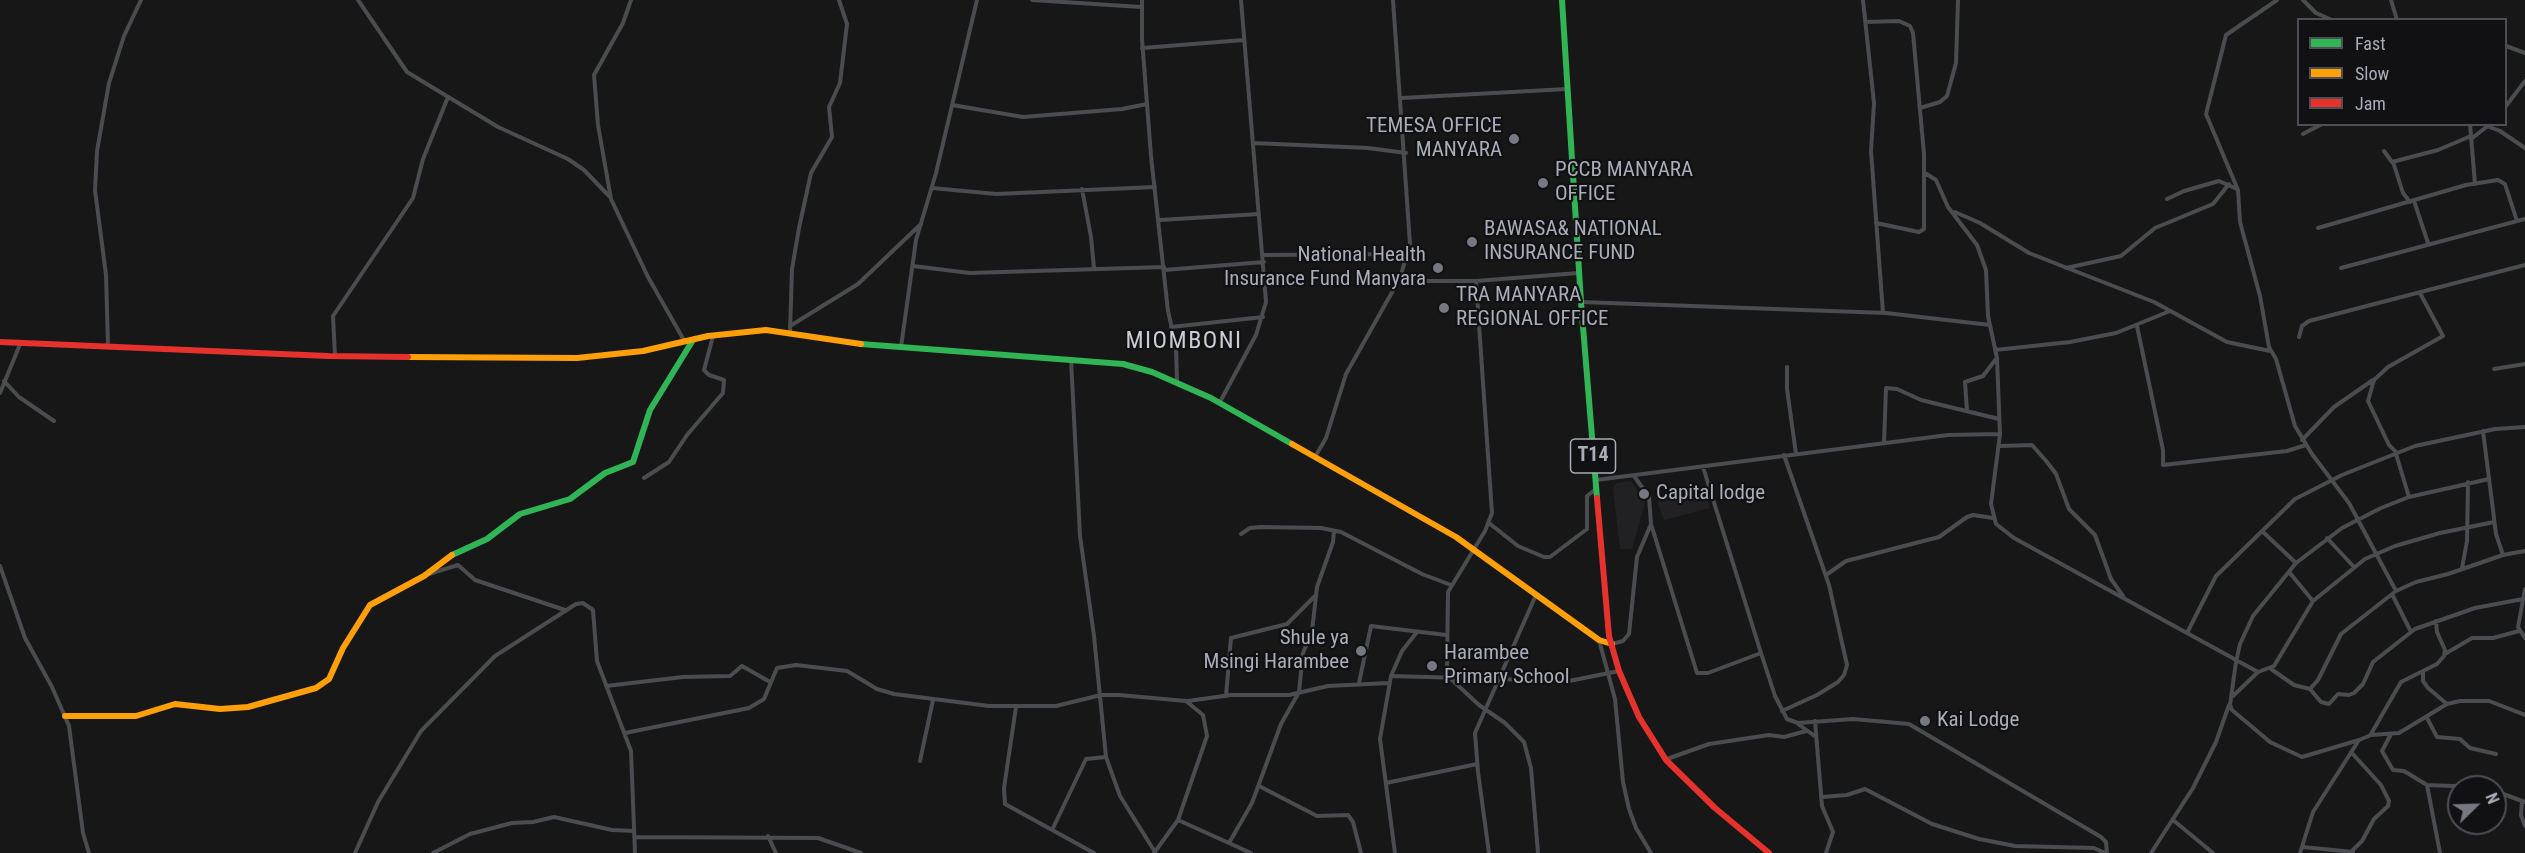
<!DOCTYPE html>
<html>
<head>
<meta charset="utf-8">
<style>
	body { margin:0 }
	#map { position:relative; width:2525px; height:853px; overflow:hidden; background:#171717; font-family:"Roboto Condensed",sans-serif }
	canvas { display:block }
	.legend { position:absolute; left:2297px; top:18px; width:210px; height:108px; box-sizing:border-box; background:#111113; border:2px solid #4d4f55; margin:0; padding:8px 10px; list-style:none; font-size:18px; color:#a8adb8 }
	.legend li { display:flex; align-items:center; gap:12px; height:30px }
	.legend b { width:30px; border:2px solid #4d4f55 }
	.north { position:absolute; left:2447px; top:775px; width:60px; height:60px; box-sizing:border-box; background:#111113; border:2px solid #4d4f55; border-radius:50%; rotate:67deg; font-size:16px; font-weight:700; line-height:24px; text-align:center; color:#a8adb8 }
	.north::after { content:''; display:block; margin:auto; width:21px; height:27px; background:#757880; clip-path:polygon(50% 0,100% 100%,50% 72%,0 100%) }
</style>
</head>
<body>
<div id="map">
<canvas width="2525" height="853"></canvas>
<ul class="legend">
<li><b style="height:8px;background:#30b455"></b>Fast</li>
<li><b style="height:8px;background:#ff9f0a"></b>Slow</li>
<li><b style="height:8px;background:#e5322d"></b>Jam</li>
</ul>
<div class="north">N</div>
</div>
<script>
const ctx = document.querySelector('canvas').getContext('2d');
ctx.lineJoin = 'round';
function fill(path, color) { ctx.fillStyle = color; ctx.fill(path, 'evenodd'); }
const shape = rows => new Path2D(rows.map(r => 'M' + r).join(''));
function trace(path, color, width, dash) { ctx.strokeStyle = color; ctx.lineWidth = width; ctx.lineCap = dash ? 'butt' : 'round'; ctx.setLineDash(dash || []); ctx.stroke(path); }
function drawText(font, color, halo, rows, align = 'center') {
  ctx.font = font + ' "Roboto Condensed",sans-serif'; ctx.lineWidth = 4.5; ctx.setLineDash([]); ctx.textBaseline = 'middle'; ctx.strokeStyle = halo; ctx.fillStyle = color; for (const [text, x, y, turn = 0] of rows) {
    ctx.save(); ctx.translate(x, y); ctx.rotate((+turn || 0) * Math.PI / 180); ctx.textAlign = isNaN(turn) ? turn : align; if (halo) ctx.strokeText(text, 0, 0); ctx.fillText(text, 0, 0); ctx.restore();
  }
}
fill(shape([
	[1631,481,1645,502,1632,549,1620,549,1613,488,1616,483],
	[1704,489,1710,508,1664,520,1657,502]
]), '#212123');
trace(shape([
	[358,0,407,72,498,127,568,159,584,170,609,196],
	[631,0,623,23,594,75,598,125,611,199,648,277,685,342],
	[1032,0,1141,7],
	[1142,0,1142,39,1151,156,1168,311,1176,346,1177,382],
	[1863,0,1874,103,1871,151,1883,313],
	[2277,0,2226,35,2206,114,2238,190,2240,222,2260,296,2269,347,2276,359,2295,426,2312,454,2349,503,2396,591],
	[2303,0,2316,13,2332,20],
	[2391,0,2397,20],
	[1865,22,1899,21,1910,26,1913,33,1924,154,1924,229,1919,232,1876,223],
	[2506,46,2525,53],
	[1142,48,1244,40],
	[1402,98,1567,89],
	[952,105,1023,117,1122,109,1147,104],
	[2506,106,2525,81],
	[1920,108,1940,102,1947,96,1956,63,1958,0],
	[2470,124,2475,184],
	[2487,126,2500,131,2525,148],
	[2303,134,2322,124],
	[2471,139,2489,125],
	[1253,143,1368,148,1406,153],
	[2384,151,2392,162,2438,150,2471,136],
	[2393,162,2403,193,2410,202],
	[1925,173,1936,180,1948,207,1977,245,1986,270,1988,316,1997,358,2000,434,1991,504,1996,524,2014,538,2258,672],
	[932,188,996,194,1155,187],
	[1082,189,1091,237,1094,268],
	[2167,199,2184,191,2219,181,2237,189],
	[2414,201,2428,243],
	[1955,212,1980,223,2029,253,2154,302,2227,342,2270,351],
	[1160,220,1259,214],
	[2318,228,2466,185,2498,180,2505,184,2517,221],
	[1264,255,1408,254],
	[913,266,970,273,1164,267],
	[2066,268,2121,256,2155,228,2213,204,2229,184],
	[2341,268,2525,219],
	[1164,270,1264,262],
	[1400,278,1416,281,1476,281,1578,273],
	[1476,281,1492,513,1485,531,1448,592,1447,671,1451,679,1479,705,1505,723,1524,742,1531,768,1538,853],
	[1581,302,1886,313,1990,325],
	[790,326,858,284,921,224],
	[2137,326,2163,450,2163,465,2287,451,2306,445],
	[1171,327,1263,317],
	[790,332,792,269,799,228,811,173,832,137,829,107,840,83,847,24,839,0],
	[2299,337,2302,326,2309,321,2525,265],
	[108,345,106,275,95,190,97,151,109,83,124,36,141,0],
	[901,347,916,240,936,173,977,0],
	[1995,350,2070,342,2116,333,2170,311],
	[335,356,333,316,413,198,423,159,448,97],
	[1071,359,1080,536,1094,636,1106,757,1120,796,1155,852],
	[1787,367,1787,389,1796,454],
	[2494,369,2525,364],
	[4,381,19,397,54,421],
	[0,393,21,342],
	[1220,402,1256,335,1266,302,1241,0],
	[1967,411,1965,382,1983,376,1996,359],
	[2483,431,2496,534,2503,555],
	[2302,440,2334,407,2373,380],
	[1884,443,1886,388,1897,389,1921,400,1999,419],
	[2000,446,2032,445,2047,462,2056,474,2069,509,2095,535,2111,579,2123,596],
	[2397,453,2389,445,2368,401,2374,380,2388,367,2443,336,2420,293],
	[2396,454,2409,497],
	[1315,457,1326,438,1346,374,1400,278,1410,244,1393,0],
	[1703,467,1761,653,1775,696,1787,719,1798,723,1853,719,1909,724,2101,837,2106,842,2107,853],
	[1634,476,1649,497,1651,524,1697,673,1708,673,1761,653],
	[644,478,669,462,687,435,723,393,724,380,709,375,704,370,713,336],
	[1596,480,1948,435,1999,434],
	[1489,523,1518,546,1544,557,1550,557,1587,529,1587,496,1596,489],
	[2262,531,2296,563],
	[1241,534,1250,528,1261,527,1321,528,1341,532,1422,574,1451,585],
	[2327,538,2354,567],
	[0,566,25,638,52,687,69,726,83,833,89,853],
	[2462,568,2467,541,2468,482],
	[2289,572,2313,601],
	[429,574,458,565,475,580,565,610],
	[1826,575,1846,561,1939,537,1967,517,1973,515,1993,518],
	[2525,589,2518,627,2525,638],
	[2392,594,2411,632],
	[2187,633,2216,576,2295,499,2342,475,2415,446,2495,429,2525,427],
	[1599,640,1615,699,1623,782,1629,809,1636,828,1651,853],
	[1612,644,1623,641,1629,634,1637,557,1651,524],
	[2445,654,2472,638,2493,638,2519,631],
	[2271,669,2294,685,2310,689,2318,680,2341,634,2396,591,2416,582,2448,574,2503,555,2525,551],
	[2423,671,2423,681,2428,688,2447,704],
	[1391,676,1569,681,1619,671],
	[1359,683,1371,626,1446,635],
	[606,686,683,677,730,676,742,666,770,682],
	[2310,689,2321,702,2329,704,2338,694,2349,695,2354,693,2363,684,2373,662,2415,629,2475,608,2523,599],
	[1226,696,1231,638,1287,624,1315,596],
	[2233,696,2258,672,2274,666,2313,601,2365,559,2395,546,2440,533,2494,522],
	[1188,701,1231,695,1289,695,1328,686,1389,683],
	[1016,707,1004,788,1005,804,1094,853],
	[1782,711,1817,695,1838,682,1844,675,1847,665,1829,585,1784,455],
	[2427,718,2437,737,2460,739,2470,748,2496,754],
	[1815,721,1822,806,1833,832,1826,853],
	[1798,724,1816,737],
	[625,733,749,708,764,699,777,668,796,665,847,671,877,689,894,694,989,706,1056,706,1101,695,1119,695,1186,701,1203,715,1207,736,1178,820,1154,853],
	[2371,734,2401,682,2437,664,2444,656,2445,650,2437,632,2436,621],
	[2391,734,2382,751,2393,770,2404,771,2427,785,2478,787],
	[2359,740,2302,757,2270,742,2232,710,2230,705,2236,662,2240,644,2253,616,2296,563,2342,528,2381,508,2409,497,2489,479],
	[1667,759,1709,744,1769,735,1784,737,1806,731],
	[920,761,933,700],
	[1386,783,1477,764],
	[2427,785,2440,853],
	[1259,786,1317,816,1348,815,1353,822,1361,853],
	[2495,791,2525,802],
	[1822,797,1847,795,1865,789,1932,824,1979,839,2015,846,2094,848,2105,853],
	[2522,801,2521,815,2525,826],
	[1178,820,1251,853],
	[2173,820,2213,853],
	[1053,828,1086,759,1106,757],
	[768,836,776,853],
	[635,837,818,838,861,853],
	[1229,843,1252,803,1281,724,1299,692,1303,653,1312,631,1317,587,1333,542,1334,531],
	[2303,847,2353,852],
	[355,853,378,802,421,731,495,656,576,604,583,603,593,610,597,661,631,751,635,853],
	[433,853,470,834,512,823,533,822,554,817,612,830,634,831],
	[1395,853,1380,739,1391,676,1402,651,1417,632],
	[1489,853,1478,772,1475,733,1536,595],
	[2151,853,2193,788,2216,742,2229,705],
	[2300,853,2313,812,2359,740,2371,735,2399,733,2447,704,2460,701,2489,701,2525,715],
	[2350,853,2362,841,2374,819,2388,806,2389,801,2381,785,2351,752]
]), '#4b4c50', 4);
trace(shape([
	[1562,0,1581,302,1597,498],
	[861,344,1123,364,1152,372,1211,398,1292,444],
	[452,555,487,539,520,514,570,499,605,473,633,462,650,410,693,340]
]), '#30b455', 6);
trace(shape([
	[408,357,577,358,643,351,708,336,766,330,861,344],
	[1292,444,1456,537,1599,640,1612,644],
	[65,716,136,716,175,704,220,709,248,707,316,688,329,679,343,648,370,605,424,576,452,555]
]), '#ff9f0a', 6);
trace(shape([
	[0,342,328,356,408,357],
	[1597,498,1609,636,1619,671,1639,717,1666,760,1715,808,1769,853]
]), '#e5322d', 6);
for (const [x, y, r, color] of [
	[1514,139,6,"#757880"],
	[1543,183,6,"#757880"],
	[1472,242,6,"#757880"],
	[1438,268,6,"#757880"],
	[1444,308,6,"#757880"],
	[1644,494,6,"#757880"],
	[1361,651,6,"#757880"],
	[1432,666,6,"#757880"],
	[1925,721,6,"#757880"]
]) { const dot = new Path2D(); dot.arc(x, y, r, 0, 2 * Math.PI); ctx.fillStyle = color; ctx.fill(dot); trace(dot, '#111113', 2); }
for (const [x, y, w] of [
	[1593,456,45]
]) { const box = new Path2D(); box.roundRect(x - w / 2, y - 17, w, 34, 4.5); ctx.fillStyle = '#111113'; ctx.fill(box); trace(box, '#a8adb8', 1.5); }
drawText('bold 20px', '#a8adb8', null, [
	["T14",1593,456]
]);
drawText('21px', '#a8adb8', '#111113', [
	["TEMESA OFFICE",1502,127,"right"],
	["MANYARA",1502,151,"right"],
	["PCCB MANYARA",1555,171],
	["OFFICE",1555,195],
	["BAWASA& NATIONAL",1484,230],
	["INSURANCE FUND",1484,254],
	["National Health",1426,256,"right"],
	["Insurance Fund Manyara",1426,280,"right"],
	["TRA MANYARA",1456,296],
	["REGIONAL OFFICE",1456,320],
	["Capital lodge",1656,494],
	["Shule ya",1349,639,"right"],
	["Msingi Harambee",1349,663,"right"],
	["Harambee",1444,654],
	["Primary School",1444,678],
	["Kai Lodge",1937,721]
], 'left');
ctx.letterSpacing = '1.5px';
drawText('24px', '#c9ccd4', '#111113', [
	["MIOMBONI",1184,342]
]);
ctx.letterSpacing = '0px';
</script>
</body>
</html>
